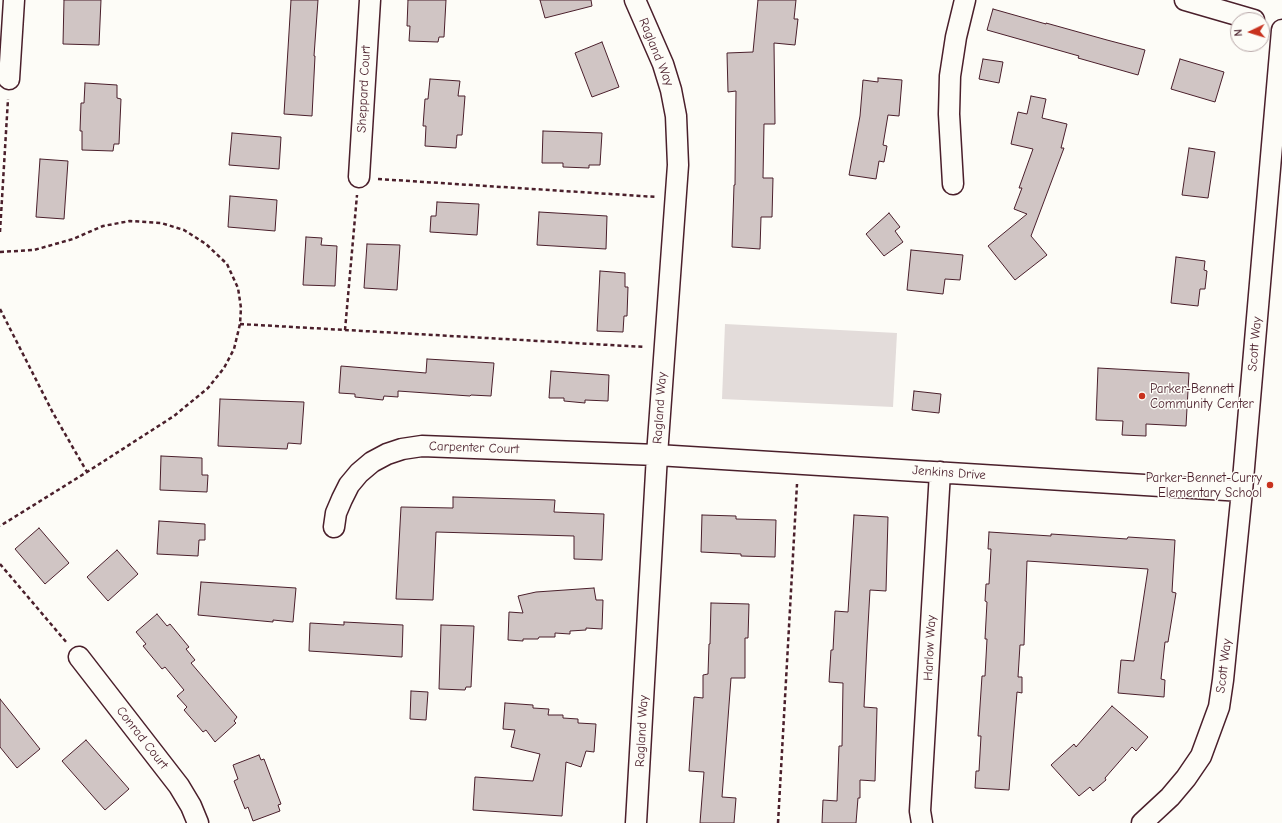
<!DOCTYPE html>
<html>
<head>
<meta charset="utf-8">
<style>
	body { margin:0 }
	#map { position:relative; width:1282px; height:823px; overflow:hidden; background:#fdfcf7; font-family:"Comic Neue",sans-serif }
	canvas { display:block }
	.north { position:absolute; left:1230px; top:12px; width:40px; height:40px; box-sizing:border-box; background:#fdfcf7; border:1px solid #b5a4a5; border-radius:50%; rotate:266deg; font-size:11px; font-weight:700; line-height:16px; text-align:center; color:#4a1f2b }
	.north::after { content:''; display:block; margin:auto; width:14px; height:18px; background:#c8321e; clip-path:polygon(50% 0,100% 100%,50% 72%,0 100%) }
</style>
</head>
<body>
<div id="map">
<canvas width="1282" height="823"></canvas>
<div class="north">N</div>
</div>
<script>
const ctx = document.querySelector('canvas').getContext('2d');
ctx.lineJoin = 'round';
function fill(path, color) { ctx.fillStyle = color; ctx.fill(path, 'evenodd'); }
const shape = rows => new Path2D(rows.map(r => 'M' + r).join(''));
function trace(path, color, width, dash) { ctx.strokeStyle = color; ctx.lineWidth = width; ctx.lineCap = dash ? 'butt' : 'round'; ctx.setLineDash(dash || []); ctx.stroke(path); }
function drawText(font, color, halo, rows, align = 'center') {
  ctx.font = font + ' "Comic Neue",sans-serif'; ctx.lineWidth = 3; ctx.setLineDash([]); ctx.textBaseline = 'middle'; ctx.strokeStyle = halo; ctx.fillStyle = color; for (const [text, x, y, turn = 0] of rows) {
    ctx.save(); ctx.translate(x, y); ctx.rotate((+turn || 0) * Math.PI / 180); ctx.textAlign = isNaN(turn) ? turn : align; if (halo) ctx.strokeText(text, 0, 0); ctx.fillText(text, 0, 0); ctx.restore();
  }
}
fill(shape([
	[725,324,897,333,893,407,722,399]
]), '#e3dcda');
const building = shape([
	[64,0,101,0,99,45,63,44,64,0],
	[291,0,318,0,314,56,315,56,312,116,284,114,291,0],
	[408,0,446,0,444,37,439,37,438,42,409,41,410,26,407,26,408,0],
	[540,0,591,0,592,6,545,18,540,0],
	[758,0,796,0,794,19,798,19,795,45,774,43,775,124,764,124,763,178,773,178,772,217,761,217,760,249,732,247,734,185,735,185,736,91,728,92,727,53,753,52,758,0],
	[993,9,1046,24,1046,23,1107,40,1145,50,1138,75,1078,58,1079,56,987,30,993,9],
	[602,42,619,87,592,97,575,53,602,42],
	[983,59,1003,62,999,83,979,79,983,59],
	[1180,59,1224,72,1215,102,1171,89,1180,59],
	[878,78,902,80,899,116,888,115,883,145,887,146,884,162,879,161,876,179,849,175,860,116,863,80,878,82,878,78],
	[430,79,460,81,458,96,465,96,462,135,457,135,456,148,425,146,426,126,423,126,425,99,428,99,430,79],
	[85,83,117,85,117,98,121,99,119,144,114,144,113,151,82,150,82,131,80,131,81,103,84,103,85,83],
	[1031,96,1046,99,1042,118,1067,124,1061,148,1064,148,1031,236,1047,255,1015,280,988,246,1027,214,1014,209,1022,188,1019,188,1033,149,1011,144,1018,112,1027,114,1031,96],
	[543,131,602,133,600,165,589,165,589,168,563,167,563,163,542,163,543,131],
	[232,133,281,137,279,169,229,165,232,133],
	[1189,148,1215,152,1208,198,1182,195,1189,148],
	[40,159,68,161,64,219,36,217,40,159],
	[230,196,277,200,275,231,228,227,230,196],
	[437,202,479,204,477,235,430,232,431,216,436,216,437,202],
	[539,212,607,216,606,249,537,245,539,212],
	[889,213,900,227,895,231,903,242,884,256,866,234,889,213],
	[306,237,322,238,321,245,337,246,335,286,303,285,306,237],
	[367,244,400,245,397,290,364,288,367,244],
	[911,250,963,255,960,280,945,279,943,294,907,290,911,250],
	[1176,257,1205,261,1204,270,1207,271,1205,289,1200,289,1198,306,1171,303,1176,257],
	[600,271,625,273,625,287,628,287,627,316,624,316,623,332,597,331,600,271],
	[427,359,494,363,491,396,471,395,470,396,398,391,398,397,384,396,383,400,355,397,355,394,339,393,341,366,426,373,427,359],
	[1098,368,1189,373,1186,426,1146,424,1146,436,1122,435,1123,421,1096,420,1098,368],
	[551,371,609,375,608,401,585,400,585,403,564,401,564,398,549,398,551,371],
	[914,391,941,394,939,413,912,410,914,391],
	[220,399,304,402,301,444,288,443,287,449,218,446,220,399],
	[161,456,202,458,202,475,208,475,207,492,160,490,161,456],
	[453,497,555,500,554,512,604,514,602,560,574,559,574,536,436,532,433,600,396,599,401,507,453,508,453,497],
	[702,515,736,516,736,519,776,520,775,557,741,556,741,554,701,552,702,515],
	[854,515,888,517,886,591,870,590,867,644,864,707,877,708,875,781,860,780,860,798,858,798,856,823,822,823,823,800,837,801,839,746,842,746,843,683,829,682,831,650,833,650,835,611,848,612,854,515],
	[159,521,205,524,205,540,199,540,198,556,157,554,159,521],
	[39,528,69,563,45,584,15,549,39,528],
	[989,532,1051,536,1051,534,1127,539,1128,537,1175,540,1172,592,1176,593,1168,642,1165,642,1161,679,1165,680,1164,697,1118,693,1121,660,1134,661,1148,569,1027,561,1024,645,1020,645,1018,677,1022,677,1022,693,1017,692,1009,790,975,788,976,771,979,771,981,736,978,736,982,676,985,676,987,639,985,639,987,602,985,601,986,584,989,584,991,549,988,549,989,532],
	[117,550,138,574,108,601,87,577,117,550],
	[201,582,296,588,293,622,273,620,273,622,198,615,201,582],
	[594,588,596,600,603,600,602,629,586,628,586,630,570,631,570,634,555,633,555,637,539,637,538,639,523,639,523,641,508,640,509,612,523,613,518,596,536,592,594,588],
	[711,603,749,604,748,638,745,638,745,678,731,678,727,732,722,797,736,798,734,823,700,823,704,772,689,771,694,697,703,698,703,675,708,674,709,644,710,644,711,603],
	[157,614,167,626,170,624,189,647,186,649,195,660,191,663,237,717,234,721,236,723,215,742,206,730,203,732,184,710,187,707,177,696,184,690,165,667,162,669,143,646,146,644,136,632,157,614],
	[344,622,403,625,402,657,309,651,310,623,344,625,344,622],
	[441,625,474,626,471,687,466,687,465,690,439,689,441,625],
	[411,691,428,692,426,720,410,719,411,691],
	[0,699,40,749,17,768,0,747,0,699],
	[505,703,533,705,533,708,549,709,548,715,563,715,563,718,578,719,578,723,596,724,594,752,586,751,581,767,566,762,562,816,473,810,475,777,533,781,540,754,511,747,515,730,503,729,505,703],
	[1112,706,1148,737,1136,751,1132,747,1105,778,1106,780,1093,791,1090,787,1079,796,1051,765,1074,744,1076,747,1112,706],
	[86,740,129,789,105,810,62,761,86,740],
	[259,755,261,760,264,759,281,804,278,805,280,811,253,821,248,807,245,809,234,781,238,779,233,765,259,755]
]);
fill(building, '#d0c5c4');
trace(building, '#4a1f2b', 1);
const minor = shape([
	[635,0,663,64,671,90,676,116,678,165,657,455,636,823],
	[1185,0,1254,20],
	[9,79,14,0],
	[359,177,370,0],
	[953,184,949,114,950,76,956,37,965,0],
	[334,527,336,513,342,499,349,485,359,473,372,462,387,454,402,449,422,446,657,455,1242,491],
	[79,657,179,786,191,806,198,823],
	[922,823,920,811,940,472],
	[1142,823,1170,797,1186,778,1201,756,1219,707,1223,680,1242,491,1282,30]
]);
trace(minor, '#4a1f2b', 23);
trace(shape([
	[378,179,657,197],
	[0,232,8,99],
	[0,252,34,250,73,239,103,226,130,221,161,223,184,230,206,244,227,264,238,288,241,308,240,324,234,349,224,368,208,388,174,416,87,472,0,526],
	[0,309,53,413,87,472],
	[240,324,645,347],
	[345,330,357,195],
	[0,564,67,643],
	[778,823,797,484]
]), '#4a1f2b', 2.5, [4, 3]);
trace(minor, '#fdfcf7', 20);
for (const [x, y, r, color] of [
	[1142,396,4,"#c8321e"],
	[1270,485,4,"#c8321e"]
]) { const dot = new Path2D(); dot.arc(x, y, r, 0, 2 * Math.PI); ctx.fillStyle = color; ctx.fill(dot); trace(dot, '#fdfcf7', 1.5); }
drawText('13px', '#4a1f2b', '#fdfcf7', [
	["Ragland Way",656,52,68],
	["Sheppard Court",364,89,-87],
	["Scott Way",1255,344,-85],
	["Ragland Way",660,408,-86],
	["Carpenter Court",474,448,2],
	["Jenkins Drive",949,473,4],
	["Harlow Way",930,648,-87],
	["Scott Way",1224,666,-83],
	["Ragland Way",642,731,-87],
	["Conrad Court",142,738,52]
]);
drawText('13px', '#4a1f2b', '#fdfcf7', [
	["Parker-Bennett",1150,389],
	["Community Center",1150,404],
	["Parker-Bennet-Curry",1262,478,"right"],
	["Elementary School",1262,493,"right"]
], 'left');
</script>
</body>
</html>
